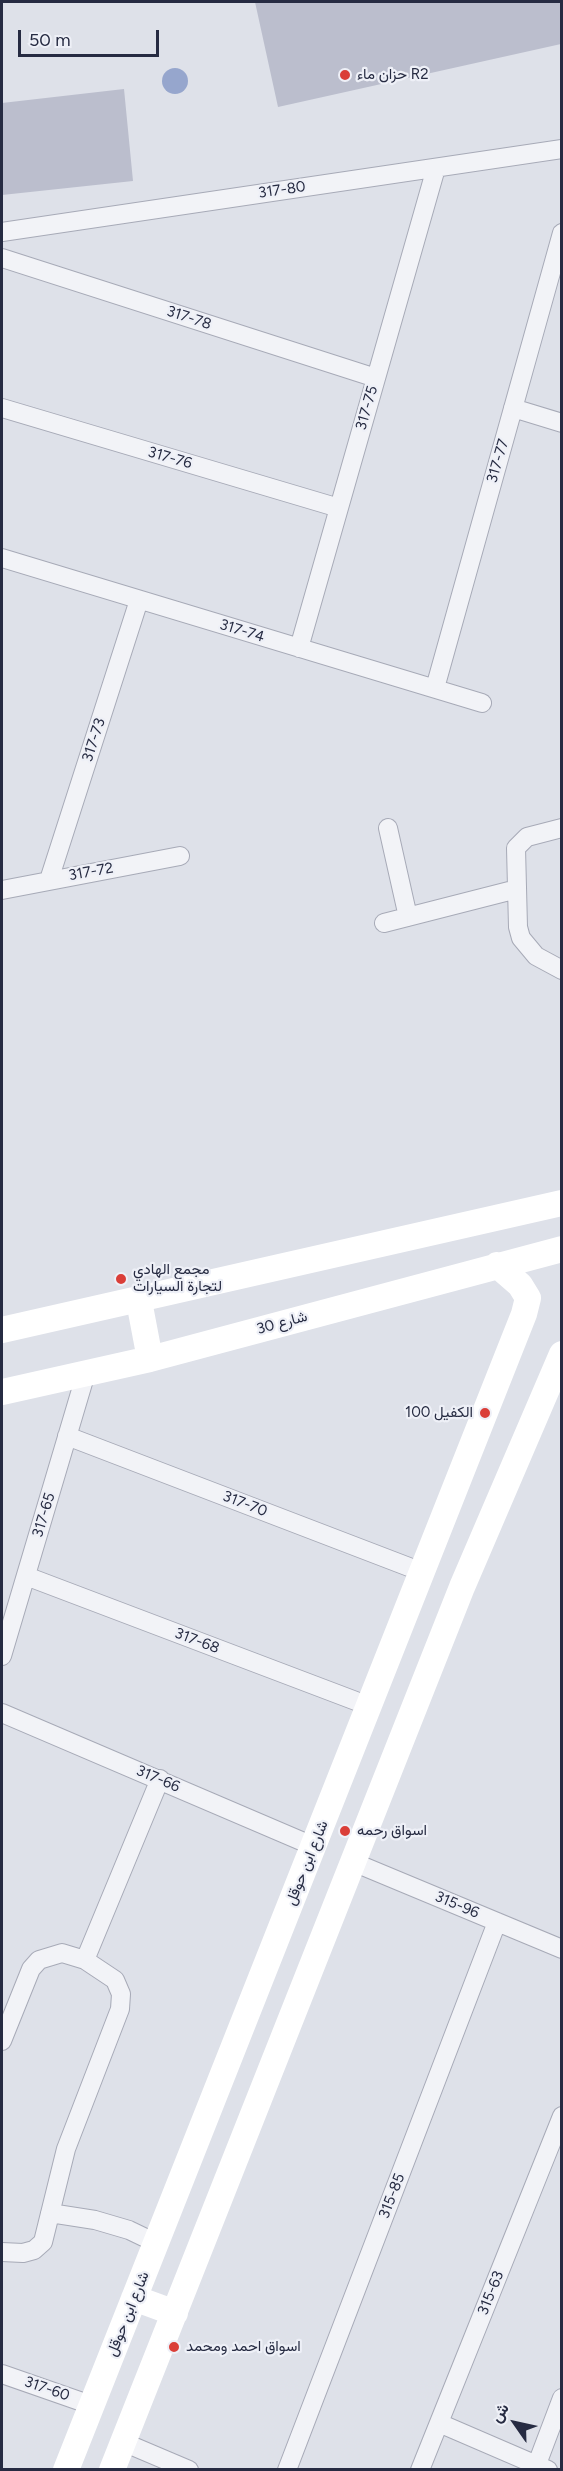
<!DOCTYPE html>
<html>
<head>
<meta charset="utf-8">
<style>
	body { margin:0 }
	#map { position:relative; width:563px; height:2471px; overflow:hidden; background:#dee1e9; font-family:Figtree,Vazirmatn,sans-serif }
	canvas { display:block }
	.frame { position:absolute; inset:0; border:3px solid #262b42; pointer-events:none }
	.north { position:absolute; left:485px; top:2393px; width:60px; height:60px; -webkit-text-stroke:4px #eef0f7; paint-order:stroke; rotate:304deg; font-size:16px; font-weight:700; line-height:24px; text-align:center; color:#262b42 }
	.north::after { content:''; display:block; margin:auto; width:21px; height:27px; background:#262b42; clip-path:polygon(50% 0,100% 100%,50% 72%,0 100%) }
	.scale { position:absolute; left:18px; top:30px; width:141px; height:27px; box-sizing:border-box; border:3px solid #262b42; border-top:0; padding-left:8px; font-size:18px; line-height:21px; white-space:nowrap; color:#262b42; -webkit-text-stroke:4px #eef0f7; paint-order:stroke }
</style>
</head>
<body>
<div id="map">
<canvas width="563" height="2471"></canvas>
<div class="frame"></div>
<div class="north">ش</div>
<div class="scale">50 m</div>
</div>
<script>
const ctx = document.querySelector('canvas').getContext('2d');
ctx.lineJoin = 'round';
function fill(path, color) { ctx.fillStyle = color; ctx.fill(path, 'evenodd'); }
const shape = rows => new Path2D(rows.map(r => 'M' + r).join(''));
function trace(path, color, width, dash) { ctx.strokeStyle = color; ctx.lineWidth = width; ctx.lineCap = dash ? 'butt' : 'round'; ctx.setLineDash(dash || []); ctx.stroke(path); }
function drawText(font, color, halo, rows, align = 'center') {
  ctx.font = font + ' Figtree,Vazirmatn,sans-serif'; ctx.lineWidth = 4.5; ctx.setLineDash([]); ctx.textBaseline = 'middle'; ctx.strokeStyle = halo; ctx.fillStyle = color; for (const [text, x, y, turn = 0] of rows) {
    ctx.save(); ctx.translate(x, y); ctx.rotate((+turn || 0) * Math.PI / 180); ctx.textAlign = isNaN(turn) ? turn : align; if (halo) ctx.strokeText(text, 0, 0); ctx.fillText(text, 0, 0); ctx.restore();
  }
}
fill(shape([
	'162 81a13 13 0 1 1 26 0a13 13 0 1 1-26 0Z'
]), '#96a6cd');
fill(shape([
	[255,2,561,2,561,44,278,107],
	[124,89,133,181,2,195,2,103]
]), '#bbbecd');
const street = shape([
	[2,232,562,149],
	[2,258,376,378],
	[2,408,339,508],
	[513,408,562,423],
	[2,558,482,703],
	[299,648,436,168],
	[435,688,562,233],
	[388,828,408,917],
	[562,828,527,837,516,848,518,927,521,938,536,956,562,970],
	[49,880,139,600],
	[2,890,180,856],
	[384,923,517,889],
	[67,1436,422,1572],
	[26,1576,369,1706],
	[2,1656,86,1373],
	[2,1713,313,1846],
	[353,1862,562,1949],
	[85,1960,160,1779],
	[2,2041,31,1969,39,1960,62,1953,85,1960,115,1980,121,1994,120,2009,66,2149,43,2242,34,2250,23,2253,2,2252],
	[50,2213,95,2220,129,2230,156,2243],
	[2,2374,91,2405],
	[439,2423,548,2470],
	[123,2442,189,2470],
	[537,2464,562,2398],
	[287,2470,497,1922],
	[420,2470,562,2116]
]);
trace(street, '#a7aab7', 20);
trace(street, '#f2f3f7', 18);
trace(shape([
	[139,1301,150,1359],
	[2,1330,562,1203],
	[2,1392,150,1359,562,1249],
	[134,2298,175,2313],
	[66,2470,524,1314,528,1298,520,1285,497,1265],
	[112,2470,462,1587,562,1354]
]), '#fff', 26);
for (const [x, y, r, color] of [
	[345,75,6,"#da3e38"],
	[121,1279,6,"#da3e38"],
	[485,1413,6,"#da3e38"],
	[345,1831,6,"#da3e38"],
	[174,2347,6,"#da3e38"]
]) { const dot = new Path2D(); dot.arc(x, y, r, 0, 2 * Math.PI); ctx.fillStyle = color; ctx.fill(dot); trace(dot, '#eef0f7', 2); }
drawText('15px', '#262b42', '#eef0f7', [
	["حزان ماء R2",357,75],
	["مجمع الهادي",133,1270],
	["لتجارة السيارات",133,1287],
	["الكفيل 100",473,1413,"right"],
	["اسواق رحمه",357,1831],
	["اسواق احمد ومحمد",186,2347]
], 'left');
drawText('15px', '#262b42', '#eef0f7', [
	["317-80",282,190,-8],
	["317-78",189,318,18],
	["317-75",367,408,-74],
	["317-76",170,458,16],
	["317-77",498,461,-74],
	["317-74",242,631,17],
	["317-73",94,740,-72],
	["317-72",91,872,-10],
	["شارع 30",282,1323,-15],
	["317-70",245,1504,21],
	["317-65",44,1515,-73],
	["317-68",197,1641,21],
	["317-66",158,1779,23],
	["شارع ابن حوقل",307,1863,-68],
	["315-96",457,1905,23],
	["315-85",392,2196,-69],
	["315-63",491,2293,-68],
	["شارع ابن حوقل",128,2314,-68],
	["317-60",47,2389,19]
]);
</script>
</body>
</html>
